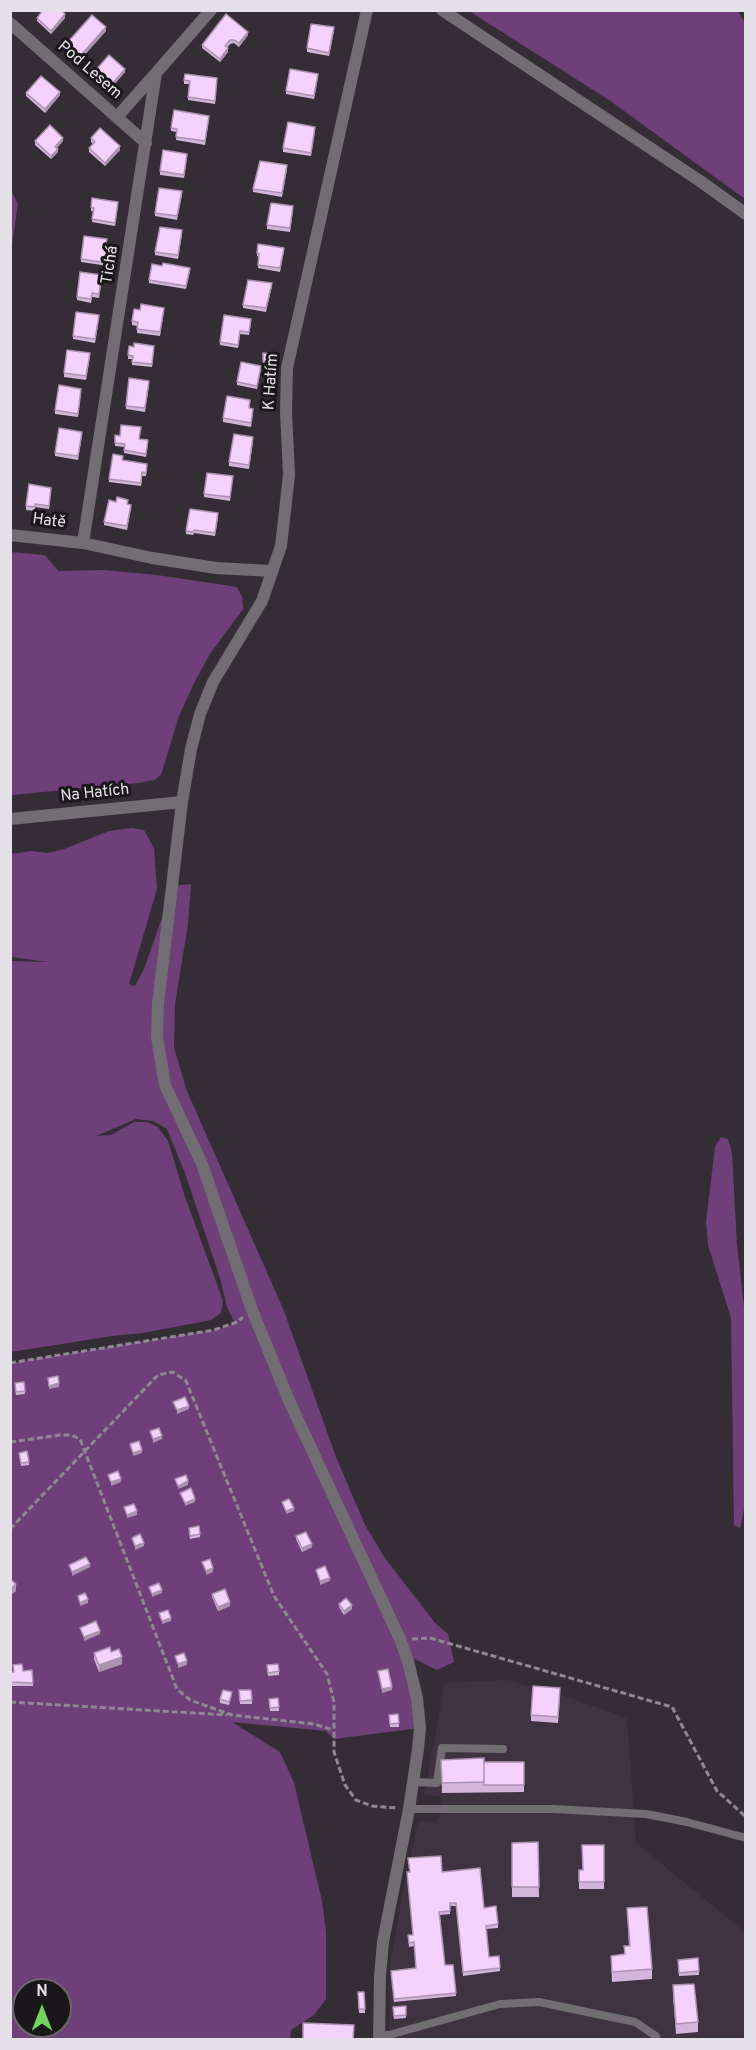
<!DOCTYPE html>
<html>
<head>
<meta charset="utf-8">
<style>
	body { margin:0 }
	#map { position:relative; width:756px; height:2050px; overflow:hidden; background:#352d36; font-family:Overpass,sans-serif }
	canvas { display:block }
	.frame { position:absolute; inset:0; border:12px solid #e5e0e7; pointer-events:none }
	.north { position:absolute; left:12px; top:1978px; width:60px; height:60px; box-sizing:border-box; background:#1a171b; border:2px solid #6b676d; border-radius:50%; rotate:0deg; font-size:16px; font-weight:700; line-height:24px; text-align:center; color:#e5e0e7 }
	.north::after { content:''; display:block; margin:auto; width:21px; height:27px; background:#71d25e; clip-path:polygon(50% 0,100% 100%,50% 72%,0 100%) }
</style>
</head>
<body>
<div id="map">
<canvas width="756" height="2050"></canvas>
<div class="frame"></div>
<div class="north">N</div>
</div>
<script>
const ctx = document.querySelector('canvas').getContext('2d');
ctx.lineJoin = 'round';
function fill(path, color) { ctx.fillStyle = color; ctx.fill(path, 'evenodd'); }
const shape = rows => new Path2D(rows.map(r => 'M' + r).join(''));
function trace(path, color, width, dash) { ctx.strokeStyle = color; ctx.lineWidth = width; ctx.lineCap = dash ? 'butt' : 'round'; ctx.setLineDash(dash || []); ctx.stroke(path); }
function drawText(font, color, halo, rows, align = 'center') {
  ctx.font = font + ' Overpass,sans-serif'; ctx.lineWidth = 6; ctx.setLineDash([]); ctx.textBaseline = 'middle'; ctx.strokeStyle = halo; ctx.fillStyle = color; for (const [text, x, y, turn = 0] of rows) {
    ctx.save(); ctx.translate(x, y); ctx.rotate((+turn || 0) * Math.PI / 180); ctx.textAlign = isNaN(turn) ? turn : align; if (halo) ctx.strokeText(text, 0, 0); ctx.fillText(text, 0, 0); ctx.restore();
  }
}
fill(shape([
	[507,1680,570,1698,627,1718,636,1843,745,1932,745,2039,389,2040,390,1964,403,1891,418,1822,437,1821,441,1815,441,1796,424,1795,445,1683]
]), '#3f3342');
fill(shape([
	[469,11,738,11,746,25,745,199,609,100],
	[11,190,18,204,11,251],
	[11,552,45,555,58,571,104,570,157,575,237,587,242,597,243,609,210,654,194,683,179,716,161,775,154,780,139,783,11,795],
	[132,828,144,830,154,848,157,889,129,984,135,986,144,969,173,886,191,884,188,924,175,1004,174,1048,187,1091,284,1311,336,1457,365,1525,385,1558,435,1623,448,1634,454,1662,437,1670,407,1655,420,1728,334,1739,326,1731,232,1722,280,1752,294,1783,322,1901,326,1932,326,1999,314,2015,291,2030,290,2039,11,2039,11,1363,214,1330,235,1323,227,1307,220,1278,185,1173,167,1129,153,1121,136,1119,96,1136,111,1135,134,1122,147,1122,158,1127,168,1141,185,1197,223,1301,221,1313,211,1320,143,1333,112,1336,11,1352,10,961,48,962,11,957,11,854,31,851,48,853,64,849,109,831],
	[24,1990,60,1990,60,2026,24,2026],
	[721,1137,728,1139,732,1153,737,1245,746,1325,746,1500,740,1528,734,1525,731,1318,708,1245,706,1222,715,1147]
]), '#6f3f79');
trace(shape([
	[10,1363,214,1330,237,1322,243,1317],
	[10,1442,60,1435,71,1435,80,1439,177,1689,190,1700,232,1715,314,1724,333,1730],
	[10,1529,158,1375,173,1372,186,1381,274,1596,327,1674,334,1702,334,1752,345,1785,356,1800,372,1806,397,1808],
	[412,1639,430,1638,672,1707,717,1791,746,1817],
	[10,1702,227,1715]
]), '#8e8890', 3, [6, 3]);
trace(shape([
	[413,1782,437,1783,442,1748,503,1749],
	[409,1809,553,1809,646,1814,687,1822,746,1838],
	[380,2035,389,2035,500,2004,539,2002,635,2022,656,2036,656,2040]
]), '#716d72', 8);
trace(shape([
	[367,10,287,368,286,411,289,475,281,546,262,601,213,682,200,714,191,749,182,802,158,1004,157,1037,165,1085,202,1164,252,1310,290,1403,400,1639,408,1661,417,1698,420,1728,418,1749,409,1809,383,1942,380,1977,379,2040],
	[10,23,146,143],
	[117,117,156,73],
	[10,535,83,543,152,558,216,568,272,571],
	[83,543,156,73,211,10],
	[10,819,182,802]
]), '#716d72', 12);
trace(shape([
	[442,10,700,181,746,214]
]), '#716d72', 12);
fill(shape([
	[37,18,65,18,51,34,37,21],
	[106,31,80,60,66,48,66,44],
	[334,31,329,56,307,52,307,48],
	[248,35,239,47,234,43,230,44,227,48,228,52,220,62,202,48,202,45],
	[95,71,125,72,111,88,95,74],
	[318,77,314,99,286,94,286,91],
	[217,78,215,104,188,100,189,84,184,84,184,80],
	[26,93,60,95,45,113,26,96],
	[209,119,205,145,176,140,177,132,171,131,171,128],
	[315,130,311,156,283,152,283,148],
	[91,138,120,150,105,166,89,152,89,148,93,144,91,142],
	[35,141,63,141,57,148,58,152,51,159,35,145],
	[187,157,184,178,160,175,160,171],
	[287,169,282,197,253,192,253,189],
	[182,195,177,220,155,216,155,213],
	[118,205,115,226,92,222,93,211,91,211,91,207],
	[293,210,290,232,267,229,267,225],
	[182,234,178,259,155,255,155,252],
	[107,242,106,247,110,251,108,266,81,262,81,259],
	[284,251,280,272,258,268,259,257,257,256,257,253],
	[190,271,186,289,149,283,149,280],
	[102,278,99,298,92,297,91,303,77,300,77,297],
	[272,286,266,312,243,308,243,305],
	[140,310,164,311,160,336,137,333,137,326,132,325,132,321],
	[99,319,95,343,73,339,73,336],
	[251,322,249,335,240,334,238,348,220,345,220,342],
	[129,346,154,346,152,367,132,365,132,359,128,359],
	[263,353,278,355,278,366,263,364],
	[90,357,86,380,64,377,64,373],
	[261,369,257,389,237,385,237,382],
	[149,385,145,412,126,409,126,406],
	[81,392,78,417,55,414,55,410],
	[250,403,250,408,253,412,251,427,223,422,223,418],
	[82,435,78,460,55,456,55,453],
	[115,435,140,439,148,443,146,457,124,453,125,447,115,446],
	[253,441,249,469,229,466,229,462],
	[122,459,123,460,147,467,146,476,142,476,141,486,109,482,109,479],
	[233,476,230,501,204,497,204,494],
	[51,491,49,509,35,507,35,511,26,510,26,506],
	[128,504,131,508,127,530,104,525,104,522],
	[218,517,215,536,194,533,193,535,186,534,186,531],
	[24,1382,25,1394,16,1395,15,1383],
	[19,1453,29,1462,29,1465,21,1466],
	[189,1528,200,1534,200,1537,190,1539],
	[296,1536,312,1547,302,1552,296,1539],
	[212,1594,230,1606,218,1611,212,1597],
	[339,1604,352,1609,344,1615,339,1607],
	[94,1653,122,1664,99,1672,94,1659],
	[267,1665,279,1671,279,1675,268,1676],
	[10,1679,33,1683,33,1686,11,1686],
	[239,1690,251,1690,252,1704,240,1704],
	[232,1695,229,1705,220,1703,220,1699],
	[560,1695,558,1723,531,1721,531,1715],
	[278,1698,279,1711,270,1711,269,1699],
	[398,1714,399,1727,390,1727,389,1715],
	[441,1760,484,1768,524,1762,524,1792,442,1793],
	[538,1842,539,1897,512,1897,512,1843],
	[604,1845,604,1889,579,1889,579,1870,583,1870],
	[442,1872,484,1908,498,1924,498,1928,486,1929,489,1957,499,1956,500,1971,463,1976,456,1906,450,1906,450,1914,440,1915,445,1965,453,1965,456,1996,394,2002,391,1971,416,1968,414,1946,409,1947,408,1939,413,1935],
	[627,1908,652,1969,652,1979,612,1982,611,1956,624,1954,624,1946,629,1946],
	[698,1958,699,1975,679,1976,678,1960],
	[673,1985,698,2022,698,2032,676,2034,673,1995],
	[358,1992,364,1992,365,2013,359,2013],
	[406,2006,406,2018,394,2019,393,2007]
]), '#d3b4da');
fill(shape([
	[65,14,65,18,51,34,51,31],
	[106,27,106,31,80,60,80,56],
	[248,32,248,35,239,47,239,43],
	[228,48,228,52,220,62,220,59],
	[125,69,125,72,111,88,111,85],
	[60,92,60,95,45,113,45,109],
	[63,138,63,141,55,150,55,147],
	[120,146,120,150,105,166,105,163],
	[58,149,58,152,51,159,51,156],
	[59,1383,59,1387,49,1389,49,1386],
	[189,1406,189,1409,177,1414,177,1410],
	[162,1436,162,1439,153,1443,153,1439],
	[142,1450,142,1453,133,1456,133,1453],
	[121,1479,121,1482,111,1486,111,1482],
	[188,1481,188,1485,178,1489,178,1486],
	[195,1499,195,1502,185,1506,185,1503],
	[294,1508,294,1511,286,1514,286,1511],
	[137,1511,137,1515,127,1518,127,1515],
	[144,1543,144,1546,135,1550,135,1546],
	[312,1544,312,1547,302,1552,302,1548],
	[90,1564,90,1567,72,1576,72,1572],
	[213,1568,213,1572,206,1575,206,1571],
	[330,1578,330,1581,320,1585,320,1581],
	[16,1584,16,1591,10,1596,10,1589],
	[162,1590,162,1593,152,1597,152,1594],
	[88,1599,88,1603,80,1606,80,1603],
	[230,1602,230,1606,218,1611,218,1607],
	[352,1605,352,1609,344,1615,344,1611],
	[171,1618,171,1621,162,1624,162,1621],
	[100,1631,100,1634,84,1641,84,1637],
	[122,1657,122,1664,99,1672,99,1665],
	[187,1661,187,1665,178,1668,178,1664],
	[392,1687,392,1690,382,1693,382,1689]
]), '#ac92b1');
const building = shape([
	[43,10,61,10,65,14,51,31,37,18,43,10],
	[226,14,248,32,239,43,234,40,230,40,225,46,228,48,220,59,202,45,226,14],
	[92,15,106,27,80,56,66,44,92,15],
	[311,24,334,27,329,53,307,48,311,24],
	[109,55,125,69,111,85,95,71,109,55],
	[290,69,318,74,314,96,286,91,290,69],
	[185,74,217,78,215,101,188,97,190,81,184,80,185,74],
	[41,76,60,92,45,109,26,93,41,76],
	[174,110,209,116,205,141,176,137,177,129,171,128,174,110],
	[288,122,315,127,311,153,283,148,288,122],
	[50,125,63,138,55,147,58,149,51,156,35,141,50,125],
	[100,128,120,146,105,163,89,148,95,142,91,138,100,128],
	[163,150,187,154,184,175,160,171,163,150],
	[260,161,287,165,282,193,253,189,260,161],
	[159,188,182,191,177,216,155,213,159,188],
	[92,198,118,202,115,223,92,219,94,208,91,207,92,198],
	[271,203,293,206,290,228,267,225,271,203],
	[160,227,182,230,178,255,155,252,160,227],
	[84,236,107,239,105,247,110,248,108,263,81,259,84,236],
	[258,244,284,248,280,268,258,265,259,254,257,253,258,244],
	[163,263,190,268,186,286,149,280,152,264,162,266,163,263],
	[80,272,102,275,99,294,92,293,91,299,77,297,80,272],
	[248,280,272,283,266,308,243,305,248,280],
	[141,304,164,308,160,332,137,329,138,322,132,321,134,309,140,310,141,304],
	[76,312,99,315,95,339,73,336,76,312],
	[224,315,251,319,249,332,240,331,238,345,220,342,224,315],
	[134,343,154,346,152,364,132,362,133,356,128,355,129,346,134,347,134,343],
	[67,350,90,353,86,376,64,373,67,350],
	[263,353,278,355,278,363,263,361,263,353],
	[241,362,261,366,257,386,237,382,241,362],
	[129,378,149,381,145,408,126,406,129,378],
	[59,385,81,389,78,414,55,410,59,385],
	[227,396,250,400,249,408,253,409,251,423,223,418,227,396],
	[121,425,141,427,139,439,148,440,146,454,124,450,125,444,115,443,115,435,120,436,121,425],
	[59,428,82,432,78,456,55,453,59,428],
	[234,434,253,437,249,465,229,462,234,434],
	[113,454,123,456,122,460,147,464,146,473,142,472,141,483,109,479,113,454],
	[207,473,233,476,230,497,204,494,207,473],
	[29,484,51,488,49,506,35,504,35,507,26,506,29,484],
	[117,497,128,500,127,504,131,505,127,526,104,522,109,500,116,502,117,497],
	[190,509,218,513,215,533,194,530,193,532,186,531,190,509],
	[58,1376,59,1383,49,1386,48,1378,58,1376],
	[24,1382,25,1391,16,1392,15,1383,24,1382],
	[185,1397,189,1406,177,1410,173,1402,185,1397],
	[159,1428,162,1436,153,1439,150,1431,159,1428],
	[139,1441,142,1450,133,1453,130,1444,139,1441],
	[27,1451,29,1462,21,1463,19,1453,27,1451],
	[118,1471,121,1479,111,1482,108,1475,118,1471],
	[186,1475,188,1481,178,1486,175,1479,186,1475],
	[191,1488,195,1499,185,1503,180,1493,191,1488],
	[289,1499,294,1508,286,1511,282,1502,289,1499],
	[134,1504,137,1511,127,1515,124,1507,134,1504],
	[199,1526,200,1534,190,1536,189,1528,199,1526],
	[306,1532,312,1544,302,1548,296,1536,306,1532],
	[140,1534,144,1543,135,1546,132,1538,140,1534],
	[86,1557,90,1564,72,1572,69,1565,86,1557],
	[210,1559,213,1568,206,1571,202,1562,210,1559],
	[325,1566,330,1578,320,1581,316,1570,325,1566],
	[10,1579,16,1584,10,1589,10,1579],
	[159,1583,162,1590,152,1594,149,1587,159,1583],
	[225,1589,230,1602,218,1607,212,1594,225,1589],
	[85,1593,88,1599,80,1603,78,1596,85,1593],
	[346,1598,352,1605,344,1611,339,1604,346,1598],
	[168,1610,171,1618,162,1621,159,1613,168,1610],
	[96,1621,100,1631,84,1637,80,1628,96,1621],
	[110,1647,111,1652,119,1649,122,1657,99,1665,94,1653,110,1647],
	[184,1653,187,1661,178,1664,175,1656,184,1653],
	[22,1664,23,1671,32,1670,33,1683,11,1682,10,1672,14,1672,13,1665,22,1664],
	[278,1664,279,1671,268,1673,267,1665,278,1664],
	[388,1669,392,1687,382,1689,378,1671,388,1669],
	[533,1686,560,1688,558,1717,531,1715,533,1686],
	[223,1690,232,1692,229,1702,220,1699,223,1690],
	[239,1690,251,1690,252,1700,240,1701,239,1690],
	[278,1698,279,1707,270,1708,269,1699,278,1698],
	[398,1714,399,1723,390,1724,389,1715,398,1714],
	[484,1758,484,1782,442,1783,441,1760,484,1758],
	[484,1762,524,1762,524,1785,484,1785,484,1762],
	[538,1842,539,1887,512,1887,512,1843,538,1842],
	[582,1845,604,1845,604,1882,579,1882,579,1870,583,1870,582,1845],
	[441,1856,442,1872,480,1868,484,1908,496,1906,498,1924,486,1926,489,1957,499,1956,500,1968,463,1972,456,1903,450,1903,450,1911,439,1912,445,1965,453,1965,456,1993,394,1999,391,1971,416,1968,414,1942,409,1943,408,1935,413,1935,407,1872,410,1872,408,1858,441,1856],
	[647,1907,652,1969,612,1972,611,1956,625,1954,624,1946,630,1946,627,1908,647,1907],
	[698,1958,699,1971,679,1973,678,1960,698,1958],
	[694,1984,698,2022,676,2024,673,1985,694,1984],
	[358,1992,364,1992,365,2009,359,2009,358,1992],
	[406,2006,406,2015,394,2016,393,2007,406,2006],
	[303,2023,354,2025,353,2040,303,2040,303,2023]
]);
fill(building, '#f5d1fd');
trace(building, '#ac92b1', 1.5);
drawText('16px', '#e5e0e7', '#1a171b', [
	["Pod Lesem",89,71,41],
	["Tichá",111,265,-81],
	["K Hatím",272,382,-86],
	["Hatě",49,522,7],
	["Na Hatích",95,794,-6]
]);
</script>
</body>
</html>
